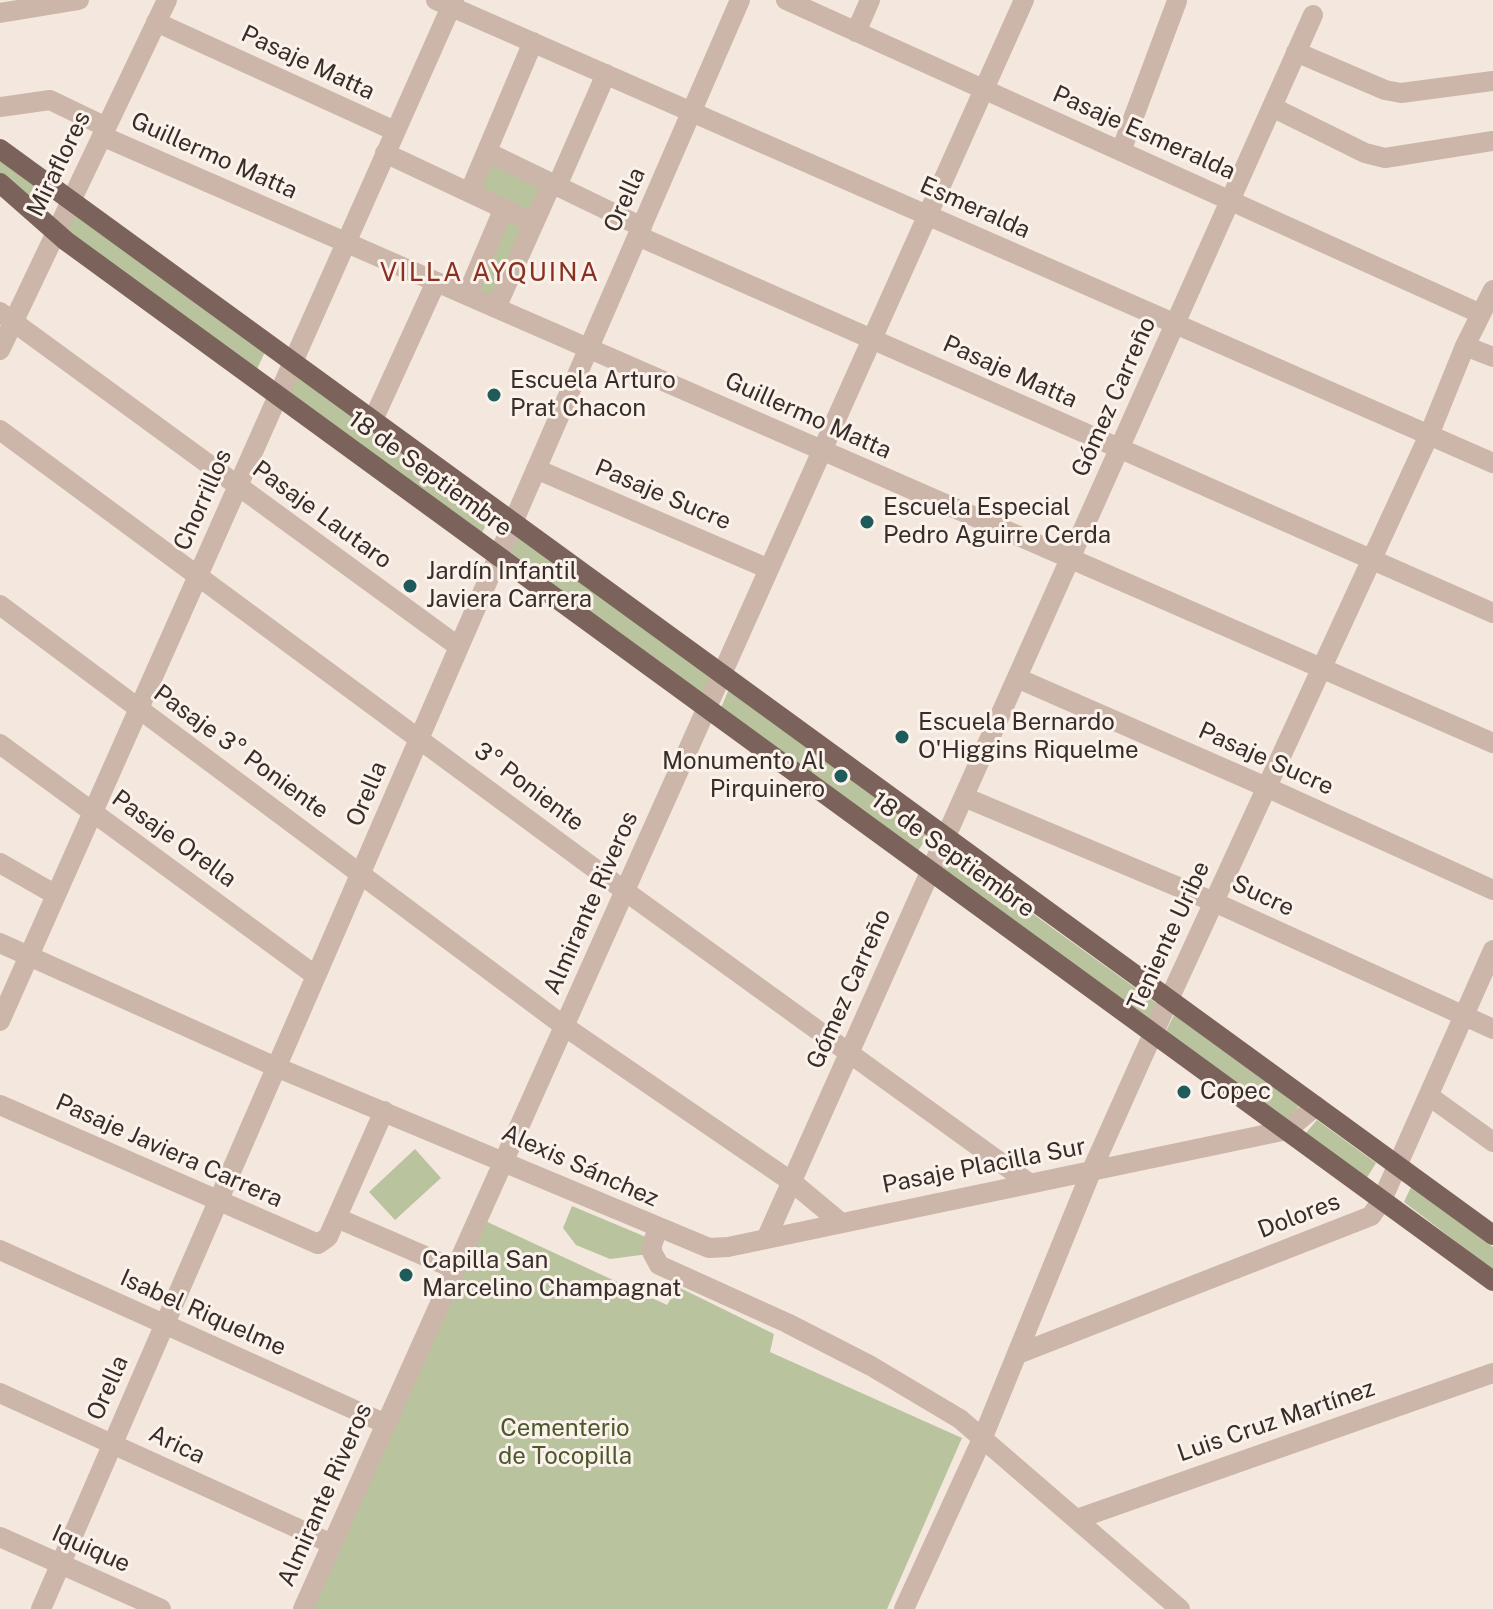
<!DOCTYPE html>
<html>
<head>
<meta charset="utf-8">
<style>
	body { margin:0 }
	canvas { display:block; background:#f3e7de }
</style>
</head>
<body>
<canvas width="1493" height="1609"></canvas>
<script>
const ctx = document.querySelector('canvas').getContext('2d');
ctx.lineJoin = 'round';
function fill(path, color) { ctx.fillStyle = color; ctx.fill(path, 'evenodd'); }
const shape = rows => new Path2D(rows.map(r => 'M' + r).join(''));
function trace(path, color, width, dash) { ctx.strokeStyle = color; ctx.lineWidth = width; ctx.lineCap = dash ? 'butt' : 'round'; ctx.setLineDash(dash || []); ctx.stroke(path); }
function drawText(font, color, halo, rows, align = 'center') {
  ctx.font = font + ' "Public Sans",sans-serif'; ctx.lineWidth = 6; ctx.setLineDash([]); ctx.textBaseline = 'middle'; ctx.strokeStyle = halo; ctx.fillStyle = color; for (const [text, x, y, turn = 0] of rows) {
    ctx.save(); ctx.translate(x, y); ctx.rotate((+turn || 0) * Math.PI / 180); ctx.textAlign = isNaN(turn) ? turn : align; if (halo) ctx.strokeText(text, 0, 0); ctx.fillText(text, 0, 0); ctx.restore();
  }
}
fill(shape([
	[0,157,47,191,37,210,0,178],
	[490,162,545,189,532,216,477,190],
	[73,214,265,352,256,371,65,229],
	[508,220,526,227,499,297,477,293],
	[297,375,490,516,481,535,289,393],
	[518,536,716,681,708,699,510,552],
	[729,689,929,834,918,851,720,710],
	[950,854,1159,1005,1152,1021,942,870],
	[1174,1015,1299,1106,1286,1121,1166,1031],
	[1317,1120,1376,1163,1366,1179,1305,1134],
	[415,1149,441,1178,395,1220,369,1192],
	[1411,1187,1493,1247,1493,1270,1404,1202],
	[572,1206,653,1240,649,1254,610,1259,576,1245,563,1228],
	[481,1219,667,1305,678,1287,774,1334,770,1352,962,1438,887,1609,312,1609]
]), '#b9c39d');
trace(shape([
	[436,0,1493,463],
	[786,0,1481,314],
	[0,13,79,0],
	[156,22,395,131],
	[856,32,870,0],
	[1296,52,1385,90,1401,93,1493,81],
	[0,107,50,100,106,127],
	[1272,107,1365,153,1385,158,1493,141],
	[102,136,1493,743],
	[1121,151,1177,1],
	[487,152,642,227],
	[385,153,534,223],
	[557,186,606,74],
	[470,191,533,42],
	[638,236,1493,613],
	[467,295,504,208],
	[496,308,552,183],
	[0,312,459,647],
	[1465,346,1493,357],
	[0,350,167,0],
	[373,420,436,282],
	[0,430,625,891,1029,1183],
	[536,469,769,569],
	[0,605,564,1026,792,1182,840,1222],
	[1017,678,1266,787,1493,890],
	[0,744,316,976],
	[964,797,1214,902,1493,1029],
	[0,863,56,895],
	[0,943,276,1067,709,1248,728,1247,1287,1130,1316,1106],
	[0,1021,454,0],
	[1429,1096,1493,1142],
	[0,1105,318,1244,328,1237,384,1111],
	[337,1218,455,1269],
	[658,1228,652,1245,652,1252,659,1265,787,1323,871,1366,960,1419,1180,1609],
	[766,1239,1313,15],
	[0,1250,386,1424],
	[1018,1354,1371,1216,1382,1200,1493,950],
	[0,1393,332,1544],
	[1077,1519,1493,1373],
	[0,1537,161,1609],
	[41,1609,740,0],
	[303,1609,1024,0],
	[904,1609,983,1437,1091,1172,1142,1058,1429,435,1465,346,1493,290]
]), '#ccb6a9', 20);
trace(shape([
	[0,149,1493,1235],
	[0,183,66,241,1493,1281]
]), '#7b625a', 20);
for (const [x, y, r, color] of [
	[494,395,8,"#1e5b5a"],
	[867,522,8,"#1e5b5a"],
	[410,586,8,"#1e5b5a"],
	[902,737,8,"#1e5b5a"],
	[841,776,8,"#1e5b5a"],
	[1184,1092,8,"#1e5b5a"],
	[406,1275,8,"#1e5b5a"]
]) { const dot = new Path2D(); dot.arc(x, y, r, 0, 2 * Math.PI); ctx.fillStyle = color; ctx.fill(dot); trace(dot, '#faf2eb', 3); }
drawText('24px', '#392d29', '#faf2eb', [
	["Pasaje Matta",308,63,25],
	["Pasaje Esmeralda",1144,133,24],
	["Guillermo Matta",214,156,24],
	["Miraflores",59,164,-64],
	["Orella",625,200,-66],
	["Esmeralda",975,208,24],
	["Pasaje Matta",1010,372,24],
	["Gómez Carreño",1114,397,-66],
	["Guillermo Matta",808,416,24],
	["18 de Septiembre",430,474,36],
	["Pasaje Sucre",663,495,23],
	["Chorrillos",203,500,-66],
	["Pasaje Lautaro",322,515,36],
	["Pasaje 3° Poniente",241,752,36],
	["Pasaje Sucre",1266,759,24],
	["3° Poniente",529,787,37],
	["Orella",367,794,-67],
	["Pasaje Orella",174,839,36],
	["18 de Septiembre",953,855,36],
	["Sucre",1263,896,25],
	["Almirante Riveros",591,903,-66],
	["Teniente Uribe",1169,936,-65],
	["Gómez Carreño",849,989,-66],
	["Pasaje Javiera Carrera",169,1151,24],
	["Alexis Sánchez",580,1166,24],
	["Pasaje Placilla Sur",984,1166,-11],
	["Dolores",1299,1216,-21],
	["Isabel Riquelme",203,1313,24],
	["Orella",108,1388,-66],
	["Luis Cruz Martínez",1276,1421,-19],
	["Arica",177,1445,25],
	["Almirante Riveros",325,1495,-66],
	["Iquique",91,1549,24]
]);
drawText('24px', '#392d29', '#faf2eb', [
	["Escuela Arturo",510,381],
	["Prat Chacon",510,409],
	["Escuela Especial",883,508],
	["Pedro Aguirre Cerda",883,536],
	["Jardín Infantil",426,572],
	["Javiera Carrera",426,600],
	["Escuela Bernardo",918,723],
	["O'Higgins Riquelme",918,751],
	["Monumento Al",825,762,"right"],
	["Pirquinero",825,790,"right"],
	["Copec",1200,1092],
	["Capilla San",422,1261],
	["Marcelino Champagnat",422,1289]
], 'left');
drawText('24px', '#4c582c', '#faf2eb', [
	["Cementerio",565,1429],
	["de Tocopilla",565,1457]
]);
ctx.letterSpacing = '2px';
drawText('26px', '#893021', '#faf2eb', [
	["VILLA AYQUINA",490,273]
]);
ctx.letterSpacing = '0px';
</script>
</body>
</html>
